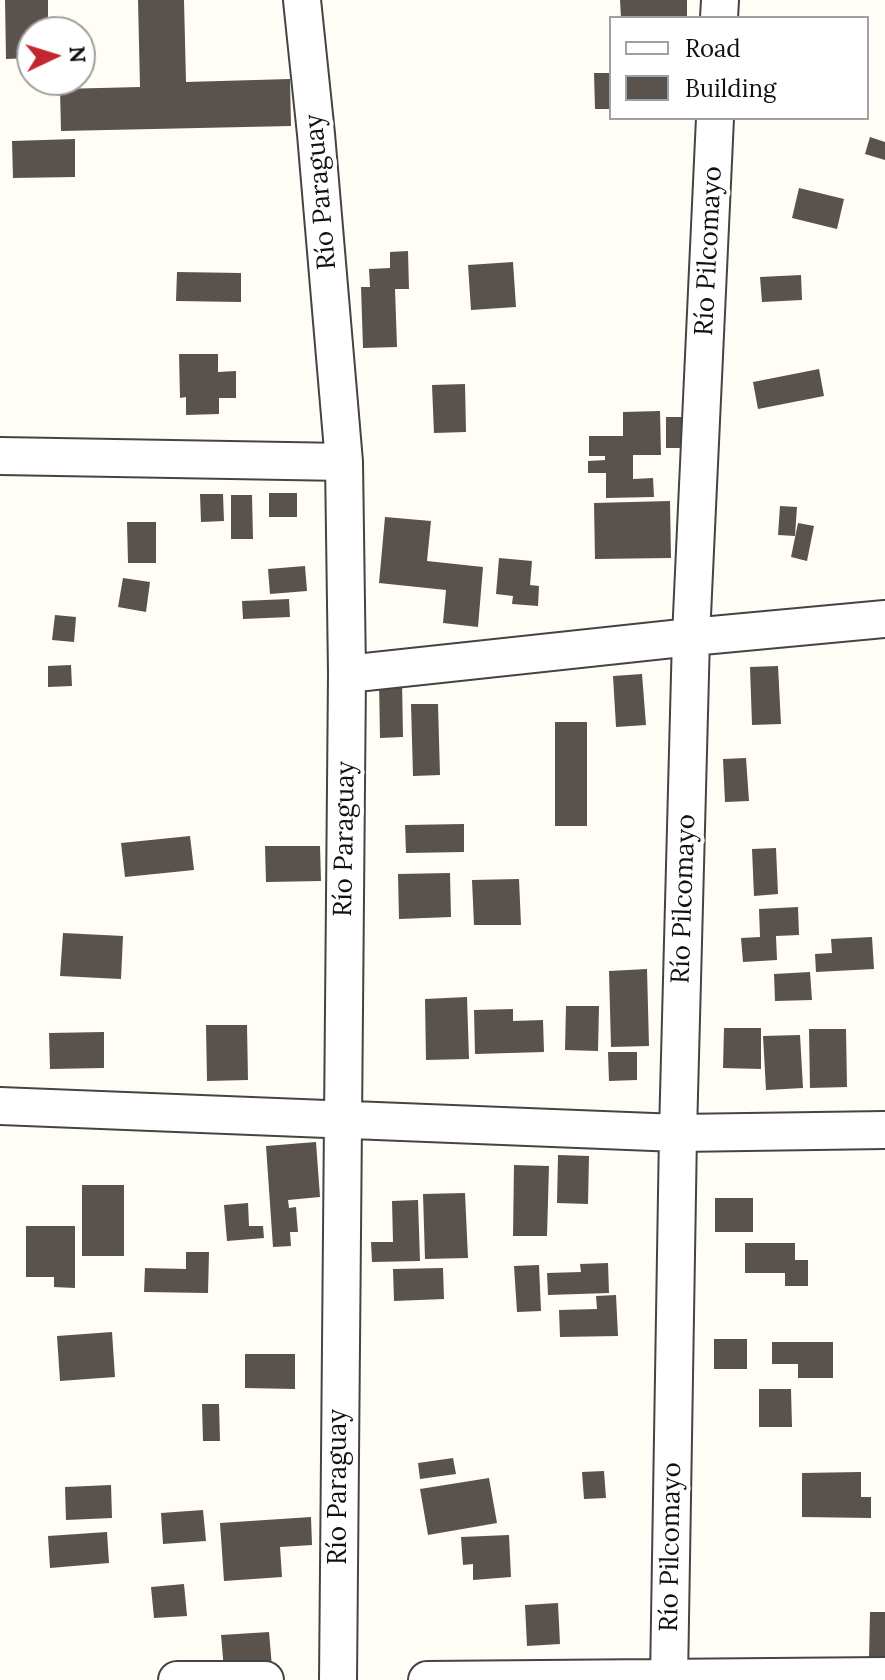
<!DOCTYPE html>
<html>
<head>
<meta charset="utf-8">
<style>
	body { margin:0 }
	#map { position:relative; width:885px; height:1680px; overflow:hidden; background:#fffdf5; font-family:Lora,serif }
	canvas { display:block }
	.legend { position:absolute; left:609px; top:16px; width:260px; height:104px; box-sizing:border-box; background:#fff; border:2px solid #a0a0a0; margin:0; padding:10px 14px; list-style:none; font-size:24px; color:#111 }
	.legend li { display:flex; align-items:center; gap:16px; height:40px }
	.legend b { width:40px; border:2px solid #a0a0a0 }
	.north { position:absolute; left:16px; top:16px; width:80px; height:80px; box-sizing:border-box; background:#fff; border:2px solid #a0a0a0; border-radius:50%; rotate:86deg; font-size:22px; font-weight:700; line-height:32px; text-align:center; color:#111 }
	.north::after { content:''; display:block; margin:auto; width:28px; height:36px; background:#c4262e; clip-path:polygon(50% 0,100% 100%,50% 72%,0 100%) }
</style>
</head>
<body>
<div id="map">
<canvas width="885" height="1680"></canvas>
<ul class="legend">
<li><b style="height:10px;background:#fff"></b>Road</li>
<li><b style="height:22px;background:#5a524d"></b>Building</li>
</ul>
<div class="north">N</div>
</div>
<script>
const ctx = document.querySelector('canvas').getContext('2d');
ctx.lineJoin = 'round';
function fill(path, color) { ctx.fillStyle = color; ctx.fill(path, 'evenodd'); }
const shape = rows => new Path2D(rows.map(r => 'M' + r).join(''));
function trace(path, color, width, dash) { ctx.strokeStyle = color; ctx.lineWidth = width; ctx.lineCap = dash ? 'butt' : 'round'; ctx.setLineDash(dash || []); ctx.stroke(path); }
function drawText(font, color, halo, rows, align = 'center') {
  ctx.font = font + ' Lora,serif'; ctx.lineWidth = 8; ctx.setLineDash([]); ctx.textBaseline = 'middle'; ctx.strokeStyle = halo; ctx.fillStyle = color; for (const [text, x, y, turn = 0] of rows) {
    ctx.save(); ctx.translate(x, y); ctx.rotate((+turn || 0) * Math.PI / 180); ctx.textAlign = isNaN(turn) ? turn : align; if (halo) ctx.strokeText(text, 0, 0); ctx.fillText(text, 0, 0); ctx.restore();
  }
}
fill(shape([
	[5,0,48,0,48,32,32,32,32,58,6,59],
	[138,0,184,0,186,82,290,79,291,126,61,131,60,89,140,87],
	[620,0,687,0,687,18,621,18],
	[594,73,611,73,611,109,595,109],
	[870,137,885,142,885,160,865,154],
	[75,139,75,177,13,178,12,141],
	[799,188,844,199,837,229,792,218],
	[408,251,409,289,395,289,397,347,363,348,361,287,370,287,369,269,390,268,390,252],
	[513,262,516,307,471,310,468,265],
	[177,272,241,273,241,302,176,301],
	[801,275,802,300,762,302,760,277],
	[179,354,218,354,218,372,236,371,236,398,219,398,219,414,186,415,186,397,180,398],
	[819,369,824,396,758,409,753,382],
	[465,384,466,432,434,433,432,385],
	[660,411,661,455,633,455,633,479,653,478,654,497,606,498,606,473,588,473,588,461,605,460,605,456,589,456,589,436,623,436,623,412],
	[666,417,682,417,682,448,666,448],
	[269,493,297,493,297,517,269,517],
	[200,494,223,494,224,521,201,522],
	[231,495,252,495,253,539,231,539],
	[670,501,671,558,595,559,594,503],
	[780,506,797,507,795,536,778,535],
	[385,517,431,521,427,561,483,567,478,627,443,623,446,590,379,583],
	[127,522,156,522,156,563,128,563],
	[798,523,814,526,807,561,791,557],
	[499,558,532,561,530,585,539,586,538,606,512,604,513,596,496,594],
	[305,566,307,591,270,594,268,569],
	[123,578,150,582,146,612,118,607],
	[289,599,290,617,243,619,242,601],
	[55,615,76,617,74,642,52,640],
	[71,665,72,686,48,687,48,666],
	[778,666,781,724,752,725,750,667],
	[642,674,646,725,616,727,613,676],
	[379,681,402,681,403,737,380,738],
	[411,704,438,704,440,775,413,776],
	[555,722,587,722,587,826,555,826],
	[746,758,749,801,725,802,723,759],
	[464,824,464,852,406,853,405,825],
	[190,836,194,870,125,877,121,843],
	[265,846,320,846,321,881,266,882],
	[776,848,778,894,754,896,752,849],
	[450,873,451,917,399,919,398,874],
	[519,879,521,925,474,925,472,880],
	[798,907,799,935,776,936,777,960,743,962,741,938,760,937,759,909],
	[63,933,123,936,121,979,60,976],
	[872,937,874,969,816,972,815,954,832,953,831,939],
	[647,969,649,1046,611,1047,609,971],
	[810,972,812,1000,775,1001,774,974],
	[467,997,469,1059,426,1060,425,999],
	[566,1006,599,1006,598,1051,565,1050],
	[513,1009,513,1021,543,1020,544,1052,475,1054,474,1010],
	[206,1025,247,1025,248,1080,207,1081],
	[724,1028,761,1028,761,1069,723,1068],
	[809,1029,846,1029,847,1087,810,1088],
	[104,1032,104,1068,50,1069,49,1033],
	[800,1035,803,1088,766,1090,763,1036],
	[608,1052,637,1052,637,1080,609,1081],
	[316,1142,320,1197,288,1200,289,1208,296,1207,298,1232,290,1232,291,1246,273,1247,266,1146],
	[558,1155,589,1156,588,1204,557,1203],
	[514,1165,549,1166,547,1236,513,1236],
	[82,1185,124,1185,124,1256,82,1256],
	[465,1193,468,1258,425,1259,423,1194],
	[715,1198,753,1198,753,1232,715,1232],
	[418,1200,420,1261,372,1262,371,1242,393,1242,392,1201],
	[248,1203,249,1226,263,1226,264,1238,227,1241,224,1205],
	[26,1226,75,1226,75,1288,54,1287,54,1277,26,1277],
	[745,1243,795,1243,795,1260,808,1260,808,1286,785,1286,785,1273,745,1273],
	[186,1252,209,1252,208,1293,144,1292,145,1268,186,1269],
	[608,1263,609,1293,548,1295,547,1273,581,1272,580,1264],
	[539,1265,541,1311,517,1312,514,1266],
	[443,1268,444,1299,394,1301,393,1269],
	[616,1295,618,1336,560,1337,559,1310,597,1309,596,1296],
	[112,1332,115,1377,60,1381,57,1336],
	[714,1339,747,1339,747,1369,714,1369],
	[772,1342,833,1342,833,1378,798,1378,798,1364,772,1364],
	[245,1354,295,1354,295,1389,245,1388],
	[759,1389,791,1389,792,1427,759,1427],
	[202,1404,219,1404,220,1441,203,1441],
	[453,1458,456,1474,420,1479,418,1463],
	[604,1471,606,1498,584,1499,582,1472],
	[861,1472,861,1497,871,1497,871,1518,802,1517,802,1473],
	[489,1478,497,1523,428,1535,420,1489],
	[111,1485,112,1518,66,1520,65,1487],
	[203,1510,206,1541,163,1544,161,1513],
	[311,1517,312,1545,280,1547,282,1577,224,1581,220,1523],
	[107,1532,109,1563,50,1568,48,1536],
	[509,1535,511,1577,473,1580,473,1564,463,1565,461,1537],
	[184,1584,187,1616,154,1618,151,1587],
	[558,1603,560,1644,527,1646,525,1605],
	[870,1612,885,1612,885,1658,869,1657],
	[269,1632,272,1667,224,1670,221,1635]
]), '#5a524d');
const minor = shape([
	[302,0,316,134,344,462,347,674,338,1680],
	[719,18,720,0],
	[0,456,344,462],
	[347,674,691,637,885,619],
	[0,1106,678,1133,885,1130],
	[177,1680,265,1680],
	[427,1680,885,1676],
	[669,1680,678,1133,691,637,715,118]
]);
trace(minor, '#444', 40);
trace(minor, '#fff', 36);
drawText('26px', '#111', '#fff', [
	["Río Paraguay",321,192,-95],
	["Río Pilcomayo",709,251,-87],
	["Río Paraguay",345,839,-89],
	["Río Pilcomayo",684,899,-88],
	["Río Paraguay",339,1487,-90],
	["Río Pilcomayo",671,1547,-89]
]);
</script>
</body>
</html>
